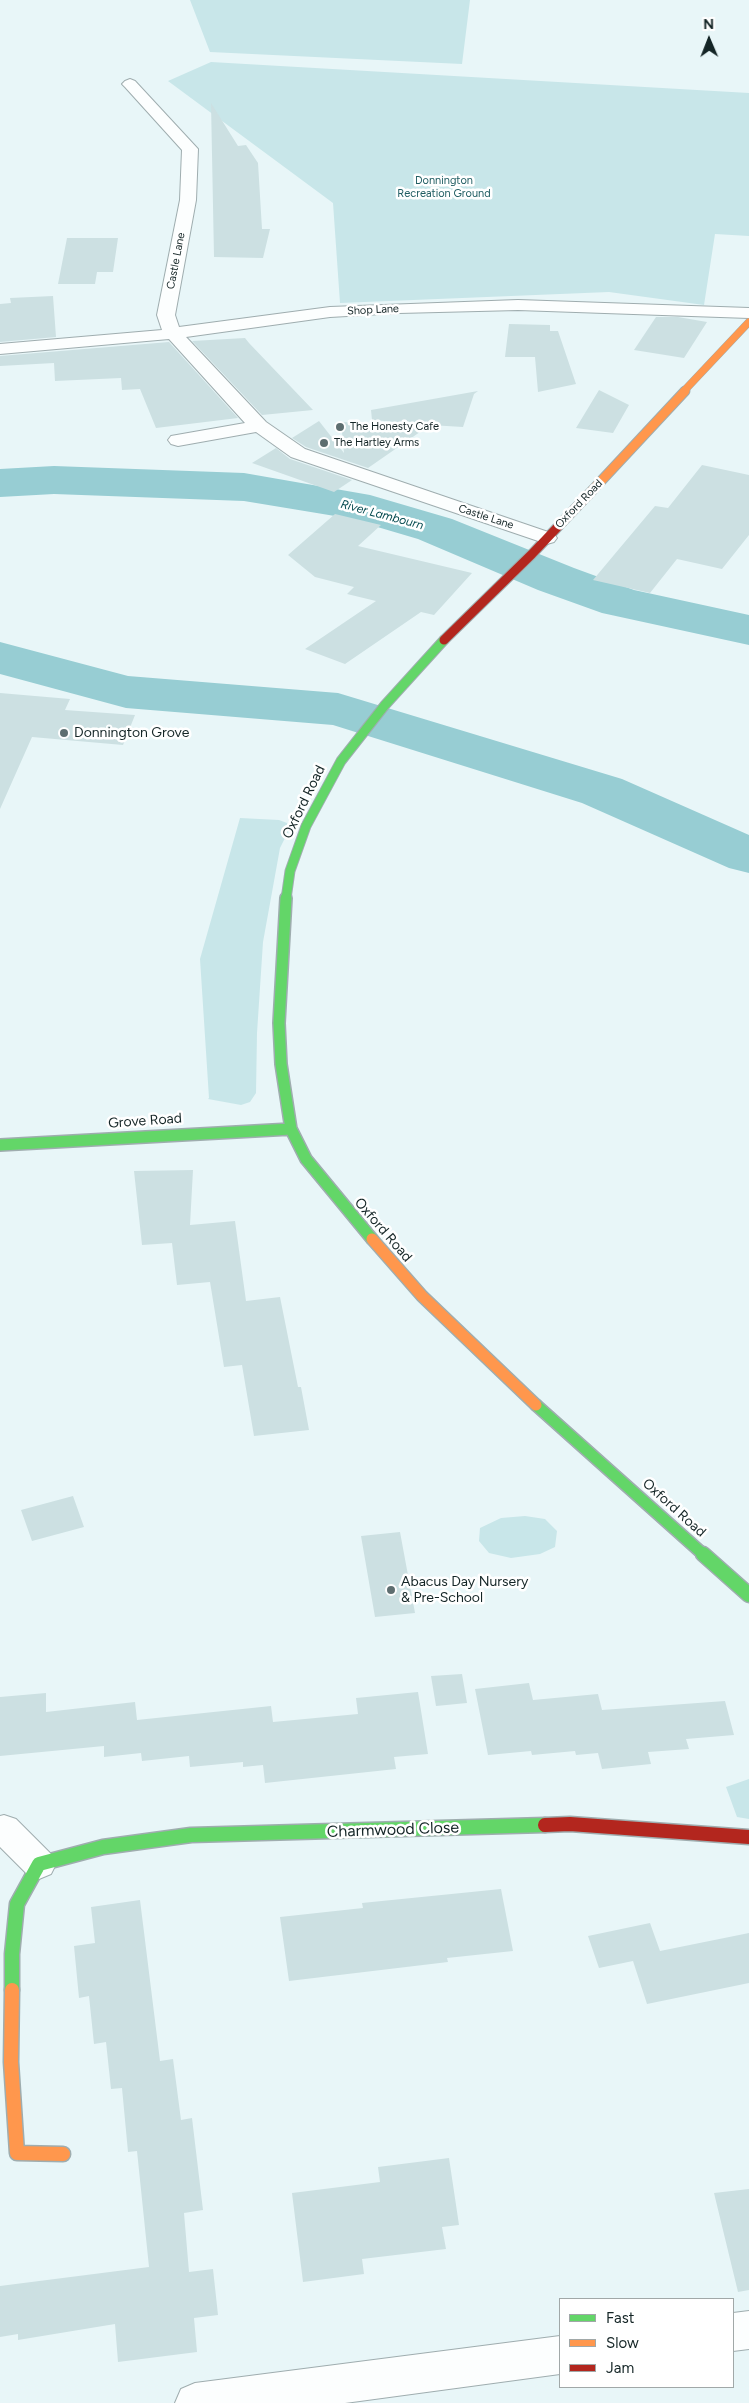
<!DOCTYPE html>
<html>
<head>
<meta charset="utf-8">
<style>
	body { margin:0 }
	#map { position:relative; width:749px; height:2403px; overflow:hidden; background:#e8f6f8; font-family:Figtree,sans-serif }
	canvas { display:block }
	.legend { position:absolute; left:559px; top:2298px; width:175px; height:90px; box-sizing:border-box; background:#fff; border:1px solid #a1a8a8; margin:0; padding:6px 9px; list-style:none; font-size:15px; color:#142526 }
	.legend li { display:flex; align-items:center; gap:10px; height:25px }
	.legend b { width:25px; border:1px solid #a1a8a8 }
	.north { position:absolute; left:684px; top:15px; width:50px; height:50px; -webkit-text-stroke:4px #fff; paint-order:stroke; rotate:359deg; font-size:14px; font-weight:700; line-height:20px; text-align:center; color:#142526 }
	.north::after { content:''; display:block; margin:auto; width:18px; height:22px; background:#142526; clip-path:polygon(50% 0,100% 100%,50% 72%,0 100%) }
</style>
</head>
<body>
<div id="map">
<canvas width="749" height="2403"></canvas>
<ul class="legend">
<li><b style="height:6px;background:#63d668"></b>Fast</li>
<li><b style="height:6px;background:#ff974d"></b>Slow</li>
<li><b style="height:6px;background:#b3261e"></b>Jam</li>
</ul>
<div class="north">N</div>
</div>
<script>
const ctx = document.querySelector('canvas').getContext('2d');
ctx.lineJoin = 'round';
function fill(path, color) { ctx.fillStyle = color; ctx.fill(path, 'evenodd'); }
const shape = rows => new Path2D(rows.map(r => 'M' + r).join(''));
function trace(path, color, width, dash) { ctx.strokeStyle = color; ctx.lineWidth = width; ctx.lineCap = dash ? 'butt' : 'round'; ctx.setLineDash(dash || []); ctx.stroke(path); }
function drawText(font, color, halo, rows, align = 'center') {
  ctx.font = font + ' Figtree,sans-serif'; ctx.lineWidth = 5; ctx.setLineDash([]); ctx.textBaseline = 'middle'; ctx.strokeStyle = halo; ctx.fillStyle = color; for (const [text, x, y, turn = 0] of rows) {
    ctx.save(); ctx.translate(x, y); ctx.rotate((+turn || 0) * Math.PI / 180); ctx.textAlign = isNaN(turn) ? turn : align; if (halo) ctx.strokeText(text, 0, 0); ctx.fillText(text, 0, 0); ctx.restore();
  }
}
fill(shape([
	[190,0,470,0,462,64,210,52],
	[211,62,749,93,749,236,715,234,704,305,609,292,340,303,333,203,168,81],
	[240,818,279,820,287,823,290,828,280,848,263,942,257,1033,256,1093,250,1102,241,1105,208,1099,209,1098,200,959],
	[525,1516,545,1519,557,1531,555,1547,540,1554,511,1558,489,1553,479,1541,480,1528,501,1518],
	[749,1779,749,1819,737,1817,726,1787]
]), '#c8e6e9');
fill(shape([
	[54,466,244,473,370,495,452,519,574,568,634,590,749,615,749,645,602,613,538,590,418,539,347,518,244,501,54,494,0,497,0,469,54,466],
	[0,642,128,676,338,693,622,779,749,835,749,873,729,868,582,803,333,725,126,708,0,674,0,642]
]), '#97cdd3');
fill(shape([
	[211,103,238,146,246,145,258,163,262,229,270,229,263,258,214,257],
	[67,238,118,238,113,272,97,272,95,284,58,284],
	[53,296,56,337,0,342,0,304,11,303,10,298],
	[656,317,678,317,707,322,684,358,634,350],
	[509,324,550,325,550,331,558,331,576,384,538,392,535,357,505,357],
	[245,338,249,343,313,410,262,415,192,341],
	[169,342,238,418,156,428,140,389,122,390,121,378,55,381,54,363,0,366,0,356],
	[599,390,629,405,613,433,576,428],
	[478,391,474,394,463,427,430,425,368,468,306,447,292,438,319,421,344,453,341,422,396,424,397,422,372,420,371,410],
	[276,448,290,459,352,480,334,492,252,463],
	[702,465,749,475,749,535,722,569,677,559,650,593,593,580,655,506,668,508],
	[335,514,381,525,358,546,472,573,434,615,421,612,345,664,305,649,376,601,347,594,354,587,315,577,288,555],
	[0,693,70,699,65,710,135,715,123,745,32,737,0,809],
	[193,1170,190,1225,235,1221,246,1301,280,1297,298,1387,301,1387,309,1430,254,1436,242,1365,224,1367,210,1282,177,1285,172,1243,142,1245,134,1171],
	[73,1496,84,1527,32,1541,21,1510],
	[400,1532,415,1613,375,1617,361,1536],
	[462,1674,467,1703,436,1706,431,1676],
	[529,1683,533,1700,598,1694,602,1710,725,1701,734,1735,686,1739,689,1749,648,1752,651,1764,602,1769,598,1753,576,1755,575,1751,532,1755,531,1751,488,1755,475,1689],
	[418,1692,428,1754,394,1757,396,1769,265,1783,263,1765,243,1767,243,1762,190,1767,189,1756,142,1761,141,1753,104,1757,104,1746,0,1756,0,1697,46,1693,46,1712,135,1702,137,1720,271,1706,273,1722,358,1714,356,1698],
	[501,1889,513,1951,447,1958,448,1962,289,1981,280,1917,363,1908,362,1903],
	[140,1900,160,2061,173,2059,181,2120,192,2118,203,2210,184,2213,189,2272,213,2269,218,2315,194,2318,197,2352,118,2362,115,2324,18,2340,18,2334,0,2337,0,2286,149,2267,137,2151,128,2152,122,2088,111,2089,106,2042,94,2044,89,1996,79,1998,74,1946,95,1943,91,1907],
	[650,1923,660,1951,749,1933,749,1983,647,2004,633,1961,599,1968,588,1936],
	[449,2158,459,2225,442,2227,446,2249,362,2259,364,2274,303,2282,292,2193,380,2182,378,2167],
	[749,2189,749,2290,738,2292,714,2193]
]), '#cce0e2');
const street = shape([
	[130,79,135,81,198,149,196,200,175,315,179,327,330,307,518,300,749,308,749,318,518,310,399,313,330,317,186,337,266,422,305,449,554,534,557,538,554,542,547,544,291,457,256,432,178,446,171,444,168,440,171,436,245,423,169,339,0,354,0,344,162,330,157,315,180,200,182,150,125,87,122,84,125,81,130,79],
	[4,1815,16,1819,51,1854,56,1864,51,1874,39,1879,27,1874,0,1847,0,1816,4,1815],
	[749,2311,749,2349,733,2351,733,2313,749,2311],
	[560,2336,560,2374,345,2403,175,2403,181,2389,195,2383,560,2336]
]);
const fastFar2 = shape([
	[286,899,290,871,306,826,341,761,385,705,444,640]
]);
const fastFar1 = shape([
	[286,898,279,1023,281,1064,291,1129,306,1159,372,1239],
	[0,1145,291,1129],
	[536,1405,704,1555]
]);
const fast = shape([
	[703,1554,749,1595],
	[12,1990,12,1954,17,1904,39,1864,103,1847,191,1835,545,1825]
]);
const slowFar3 = shape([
	[683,392,749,322]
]);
const slowFar2 = shape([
	[588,495,685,391]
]);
const slowFar1 = shape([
	[372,1239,422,1296,536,1405]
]);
const slow = shape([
	[12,1990,11,2062,17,2153,63,2154]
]);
const jamFar1 = shape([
	[444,640,532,554,588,495]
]);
const jam = shape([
	[545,1825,570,1824,749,1837]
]);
trace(street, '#9fadaf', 2);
trace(fastFar2, '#9fadaf', 11);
trace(fastFar1, '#9fadaf', 14);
trace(fast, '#9fadaf', 17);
trace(slowFar3, '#9fadaf', 8);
trace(slowFar2, '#9fadaf', 11);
trace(slowFar1, '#9fadaf', 14);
trace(slow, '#9fadaf', 17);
trace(jamFar1, '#9fadaf', 11);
trace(jam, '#9fadaf', 17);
fill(street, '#fcfefe');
trace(fastFar2, '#63d668', 9);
trace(fastFar1, '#63d668', 11);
trace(fast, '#63d668', 14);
trace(slowFar3, '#ff974d', 7);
trace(slowFar2, '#ff974d', 9);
trace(slowFar1, '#ff974d', 11);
trace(slow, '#ff974d', 14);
trace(jamFar1, '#b3261e', 9);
trace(jam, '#b3261e', 14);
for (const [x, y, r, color] of [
	[340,427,5,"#5e6e70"],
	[324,443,5,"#5e6e70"],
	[64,733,5,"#5e6e70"],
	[391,1590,5,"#5e6e70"]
]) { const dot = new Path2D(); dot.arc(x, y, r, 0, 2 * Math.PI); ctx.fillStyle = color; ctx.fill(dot); trace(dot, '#fff', 2); }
drawText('11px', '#205d62', '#fff', [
	["Donnington",444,181],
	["Recreation Ground",444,194]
]);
drawText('11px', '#142526', '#fff', [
	["Castle Lane",176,261,-79],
	["Shop Lane",373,310,-3],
	["Oxford Road",579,504,-46],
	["Castle Lane",486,517,18]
]);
drawText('11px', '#142526', '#fff', [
	["The Honesty Cafe",350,427],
	["The Hartley Arms",334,443]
], 'left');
drawText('italic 12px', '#064b50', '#fff', [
	["River Lambourn",382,515,15]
]);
drawText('14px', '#142526', '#fff', [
	["Donnington Grove",74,733],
	["Abacus Day Nursery",401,1582],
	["& Pre-School",401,1598]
], 'left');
drawText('14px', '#142526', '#fff', [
	["Oxford Road",304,802,-64],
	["Grove Road",145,1121,-4],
	["Oxford Road",383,1230,49],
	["Oxford Road",674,1508,42]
]);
drawText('16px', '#142526', '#fff', [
	["Charmwood Close",393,1830,-2]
]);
</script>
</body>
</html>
